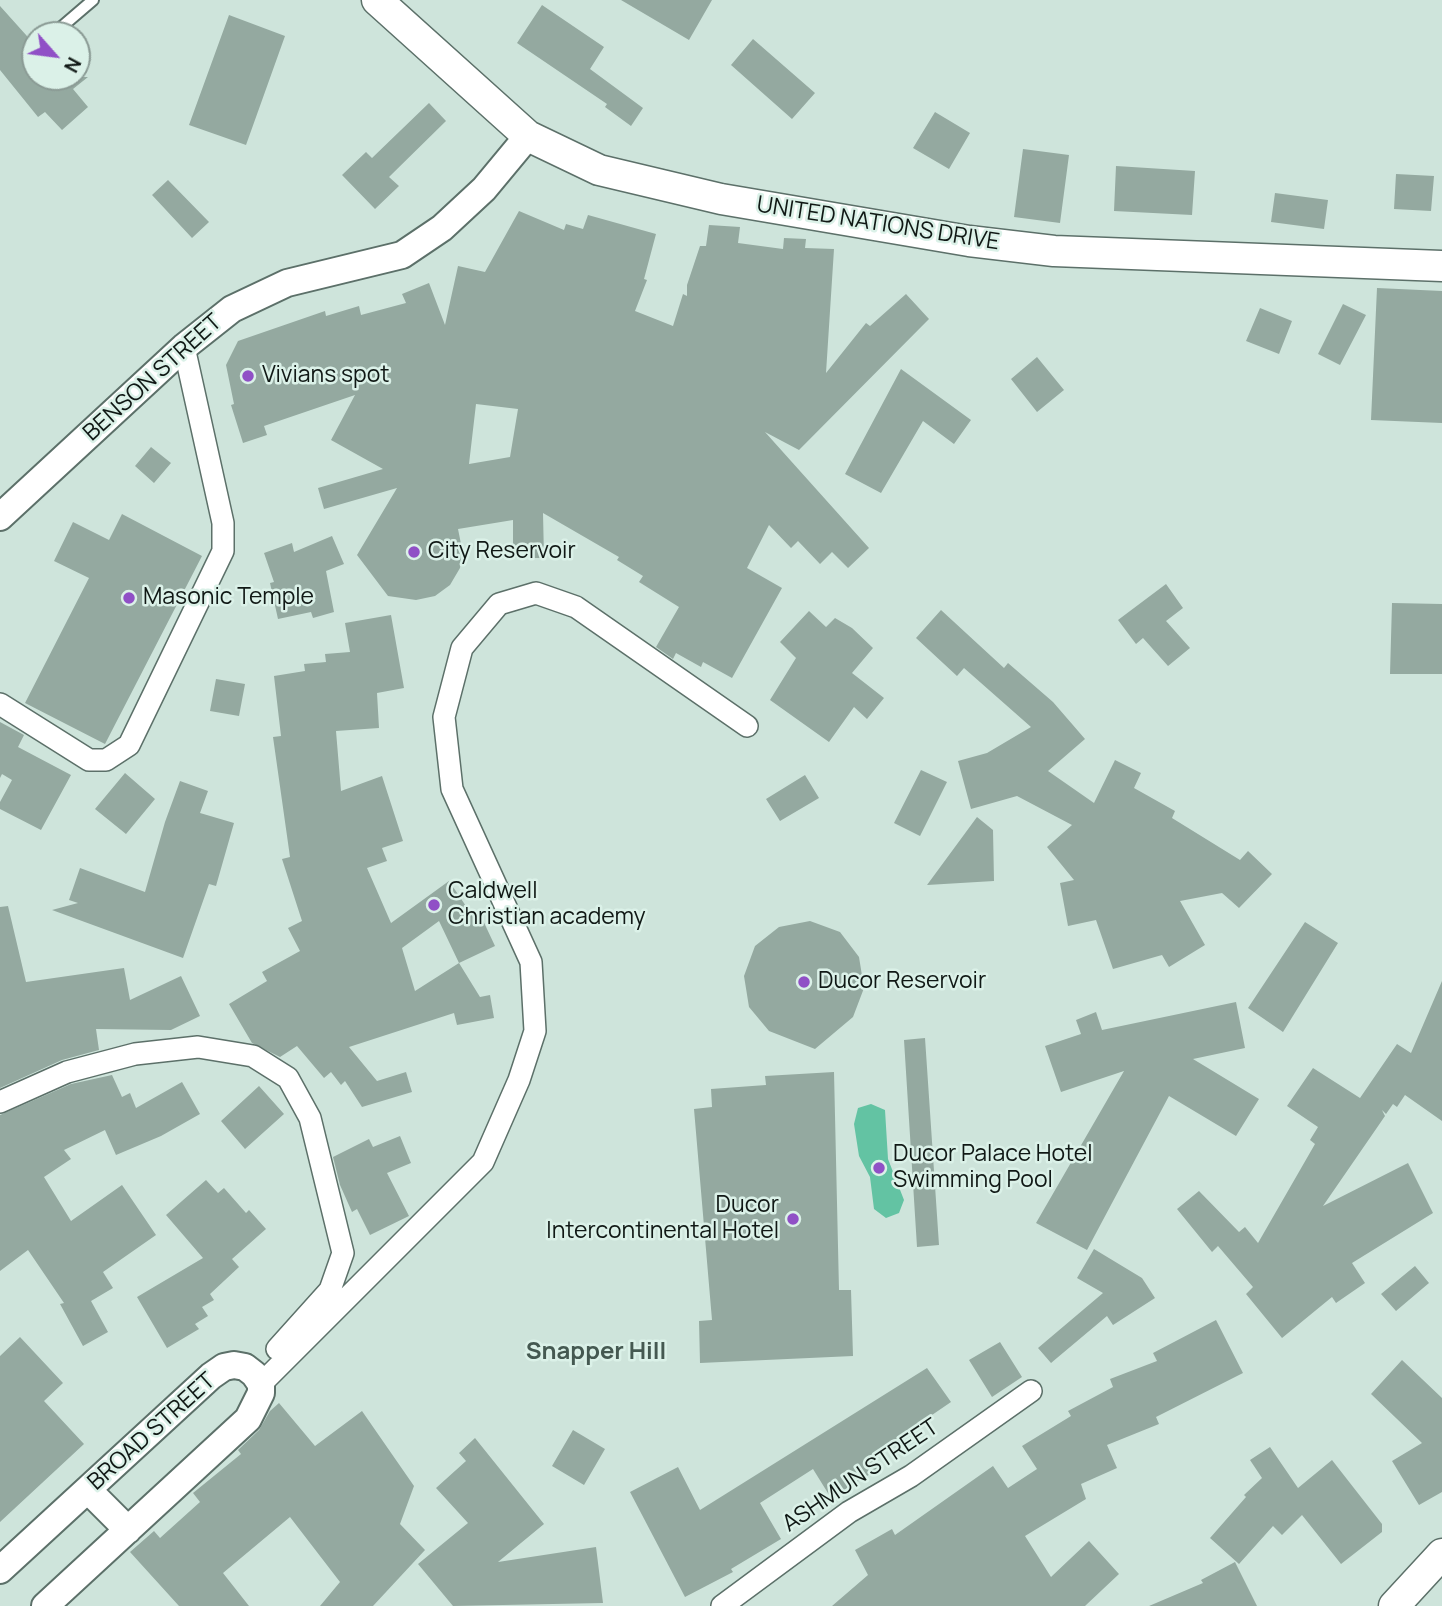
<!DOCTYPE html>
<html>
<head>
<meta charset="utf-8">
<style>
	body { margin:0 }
	#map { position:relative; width:1442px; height:1606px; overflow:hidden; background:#cee4db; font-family:Manrope,sans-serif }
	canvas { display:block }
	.north { position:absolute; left:21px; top:21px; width:70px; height:70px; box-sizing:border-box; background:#dbf1e8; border:2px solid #8a9a94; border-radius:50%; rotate:118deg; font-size:19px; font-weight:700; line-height:28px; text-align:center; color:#101815 }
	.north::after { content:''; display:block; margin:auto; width:24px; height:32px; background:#9050c6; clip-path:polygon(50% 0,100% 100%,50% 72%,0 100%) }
</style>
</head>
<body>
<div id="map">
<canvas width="1442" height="1606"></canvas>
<div class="north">N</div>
</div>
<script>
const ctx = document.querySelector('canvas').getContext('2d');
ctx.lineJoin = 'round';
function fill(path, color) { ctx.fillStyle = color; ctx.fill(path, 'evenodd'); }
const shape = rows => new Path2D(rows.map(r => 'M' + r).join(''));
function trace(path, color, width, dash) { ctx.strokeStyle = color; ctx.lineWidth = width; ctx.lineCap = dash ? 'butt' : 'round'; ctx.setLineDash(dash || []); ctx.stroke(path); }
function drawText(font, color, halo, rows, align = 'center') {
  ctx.font = font + ' Manrope,sans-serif'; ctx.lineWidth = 5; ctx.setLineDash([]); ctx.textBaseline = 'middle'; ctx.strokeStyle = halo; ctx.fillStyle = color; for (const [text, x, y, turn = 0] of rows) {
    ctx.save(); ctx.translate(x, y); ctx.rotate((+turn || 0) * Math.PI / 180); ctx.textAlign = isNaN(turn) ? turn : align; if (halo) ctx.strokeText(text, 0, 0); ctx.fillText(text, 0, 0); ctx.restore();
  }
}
fill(shape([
	[871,1104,885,1110,888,1159,904,1200,899,1213,886,1218,874,1209,870,1177,859,1156,854,1124,858,1108]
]), '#63c3a3');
fill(shape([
	[621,0,712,0,689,40],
	[542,5,604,47,590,69,643,108,631,126,605,107,607,104,517,43],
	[0,6,35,45,35,77,88,77,73,89,88,107,62,130,45,112,38,117,0,70],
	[229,15,285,36,246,145,189,125],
	[753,39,815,93,792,119,731,65],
	[429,103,446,121,389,177,399,186,375,209,342,175,366,152,372,158],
	[935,112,970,133,949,169,913,148],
	[1023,149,1069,155,1060,223,1014,217],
	[1116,166,1195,171,1192,215,1114,211],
	[1396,174,1434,176,1431,211,1394,209],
	[168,180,209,222,192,238,152,195],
	[1275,193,1328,200,1324,229,1271,222],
	[519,211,564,230,566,224,583,229,588,215,656,234,644,279,647,280,635,311,673,326,683,294,687,296,687,285,700,246,706,246,709,225,740,227,738,243,783,249,784,238,806,239,805,248,834,249,826,373,866,323,870,326,906,294,929,319,799,450,765,432,869,548,848,568,832,552,820,564,798,541,791,548,769,525,747,568,782,588,732,678,703,662,701,667,676,653,673,659,656,647,679,607,639,582,643,576,617,560,619,557,543,513,544,558,513,558,513,520,458,529,462,549,460,568,450,585,435,596,416,600,388,596,357,555,397,488,324,509,318,488,383,469,331,440,355,395,264,426,267,435,243,443,231,405,234,404,226,365,238,341,325,311,326,316,359,306,361,315,406,303,402,294,429,283,445,325,458,266,485,272],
	[476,404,518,409,510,457,469,464],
	[1377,288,1442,291,1442,423,1371,420],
	[1343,304,1366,315,1340,365,1318,354],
	[1260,308,1292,321,1279,354,1246,341],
	[1037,357,1064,390,1037,412,1011,379],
	[901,369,971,420,954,444,923,421,881,493,845,474],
	[151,447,171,463,154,483,135,466],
	[122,514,202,556,105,744,25,703,89,578,54,561,73,522,109,540],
	[332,536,344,564,326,571,334,612,313,618,311,612,278,619,270,583,274,582,264,553,292,543,294,552],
	[1166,584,1183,608,1166,621,1190,648,1168,666,1143,638,1136,644,1118,620],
	[1392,603,1442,604,1442,674,1390,674],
	[941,610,1004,668,1008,663,1053,702,1085,739,1048,771,1094,803,1115,760,1141,773,1134,788,1175,811,1172,818,1240,860,1248,851,1272,874,1239,908,1222,893,1180,901,1205,945,1169,967,1162,955,1113,969,1096,920,1068,926,1060,883,1074,880,1047,847,1072,825,1017,796,971,809,958,761,987,753,1031,727,964,668,957,676,916,638],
	[809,611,826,627,835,618,852,628,873,648,852,673,884,698,867,719,854,707,829,742,770,700,796,658,780,642],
	[391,615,404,688,377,693,379,728,336,731,341,791,382,776,403,841,382,848,387,861,367,868,391,923,449,881,472,915,479,912,495,946,459,963,480,997,490,995,494,1018,457,1025,454,1013,349,1047,377,1081,406,1072,412,1092,362,1107,345,1081,341,1085,331,1072,324,1078,297,1046,280,1057,252,1043,229,1004,267,981,262,972,300,951,288,928,302,921,282,859,290,857,273,737,281,736,274,676,305,671,304,664,326,662,325,654,350,652,345,623],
	[439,921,459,963,415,991,402,948],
	[216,679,245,684,239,716,210,711],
	[0,722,24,735,18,747,71,775,41,830,0,809,0,802,12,780,2,774,0,778],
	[921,770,947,782,920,836,894,823],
	[125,773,155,799,126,834,95,809],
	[805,775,819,798,780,821,766,799],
	[180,781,208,791,200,813,234,823,216,886,209,884,183,958,52,910,78,903,69,900,80,868,145,892,165,822],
	[977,817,993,830,994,881,927,885],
	[8,906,26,982,124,968,130,1000,181,976,200,1016,171,1030,96,1029,99,1050,62,1060,0,1088,0,907],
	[810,921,840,932,859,957,864,988,853,1017,815,1049,769,1031,749,1007,744,976,755,946,779,927],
	[1305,922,1338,943,1283,1032,1248,1008],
	[1442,981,1442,1121,1405,1095,1397,1107,1393,1104,1386,1114,1382,1110,1385,1116,1323,1206,1408,1163,1433,1213,1352,1263,1365,1283,1336,1303,1332,1297,1282,1338,1246,1294,1253,1287,1218,1246,1212,1252,1177,1209,1199,1191,1239,1232,1245,1227,1258,1243,1315,1144,1310,1140,1318,1127,1287,1106,1313,1068,1360,1098,1397,1044,1411,1053],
	[1236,1002,1245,1048,1193,1059,1259,1099,1236,1136,1169,1096,1087,1250,1036,1223,1124,1071,1061,1092,1045,1046,1081,1034,1076,1020,1096,1012,1102,1030],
	[925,1038,939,1245,917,1247,904,1040],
	[834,1072,839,1290,851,1290,853,1356,700,1363,699,1321,712,1320,694,1109,712,1107,711,1089,766,1085,765,1076],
	[112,1075,122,1097,130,1093,136,1108,182,1082,200,1114,161,1136,116,1155,105,1130,64,1150,71,1159,44,1177,71,1221,122,1185,156,1235,103,1272,113,1288,91,1301,108,1332,83,1346,60,1304,64,1303,28,1250,0,1271,0,1115,71,1084],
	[259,1086,284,1114,245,1149,221,1121],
	[400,1136,411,1163,387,1173,409,1216,370,1235,357,1209,352,1212,340,1185,333,1157,369,1139,373,1147],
	[206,1180,218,1193,224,1188,246,1213,249,1210,266,1229,232,1259,239,1267,210,1294,214,1300,202,1307,208,1316,195,1324,199,1329,167,1348,137,1297,203,1258,166,1215],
	[1094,1249,1142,1278,1155,1298,1113,1325,1107,1316,1051,1363,1038,1348,1103,1293,1077,1278],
	[1415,1266,1429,1283,1396,1311,1381,1294],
	[1216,1320,1243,1373,1156,1417,1159,1424,1107,1445,1117,1468,1081,1484,1086,1499,1025,1536,1051,1577,1089,1541,1119,1574,1085,1606,832,1606,868,1575,855,1550,892,1529,895,1535,993,1466,1008,1488,1037,1469,1022,1446,1071,1416,1068,1411,1113,1387,1110,1379,1157,1361,1153,1353],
	[20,1337,63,1383,44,1401,84,1444,0,1522,0,1356],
	[1000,1342,1022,1377,992,1397,969,1360],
	[1402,1360,1442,1398,1442,1492,1419,1505,1392,1461,1422,1443,1371,1394],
	[927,1368,951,1402,872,1456,880,1468,831,1498,813,1469,760,1503,781,1539,731,1569,733,1572,685,1597,630,1492,678,1467,700,1510],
	[279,1403,315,1446,362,1411,414,1486,400,1524,425,1550,373,1606,320,1606,340,1582,290,1517,223,1573,249,1606,179,1606,130,1552,154,1531,160,1538,200,1502,193,1493,241,1454,238,1450,259,1430,270,1411],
	[573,1430,605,1449,584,1485,552,1466],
	[475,1438,544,1524,498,1562,596,1547,603,1603,453,1606,418,1564,468,1523,436,1488,466,1461,459,1453],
	[1270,1447,1298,1488,1332,1460,1382,1524,1382,1532,1341,1564,1302,1515,1282,1535,1273,1526,1239,1564,1210,1538,1246,1497,1244,1495,1262,1478,1250,1460],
	[1235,1562,1257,1606,1149,1606,1203,1583,1201,1580]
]), '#94a9a0');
const service = shape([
	[58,30,93,0]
]);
const minor = shape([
	[0,704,89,760,106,760,129,745,223,551,223,523,184,347],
	[0,1102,67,1072,135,1054,198,1047,253,1056,288,1078,310,1118,343,1253,330,1290,277,1349],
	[261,1384,483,1162,519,1080,535,1031,531,962,452,789,444,717,462,648,499,604,536,593,576,607,747,726],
	[722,1606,849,1512,911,1476,1031,1391]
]);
const tertiary = shape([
	[0,517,184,347,232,309,287,283,402,255,442,228,484,189,528,136],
	[88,1490,128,1530],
	[0,1570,211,1376,224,1367,234,1365,245,1367,254,1374,261,1384,261,1393,248,1419,45,1606]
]);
const secondary = shape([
	[377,0,528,136,599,170,721,199,969,241,1054,251,1442,266],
	[1394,1606,1442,1554]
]);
trace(service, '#5c7069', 14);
trace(minor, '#5c7069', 24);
trace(tertiary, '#5c7069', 30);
trace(secondary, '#5c7069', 33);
trace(service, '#fff', 10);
trace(minor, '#fff', 21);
trace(tertiary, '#fff', 26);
trace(secondary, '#fff', 30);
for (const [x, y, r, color] of [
	[248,376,7,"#9050c6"],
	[414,552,7,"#9050c6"],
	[129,598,7,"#9050c6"],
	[434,905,7,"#9050c6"],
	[804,982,7,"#9050c6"],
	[879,1168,7,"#9050c6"],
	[793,1219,7,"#9050c6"]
]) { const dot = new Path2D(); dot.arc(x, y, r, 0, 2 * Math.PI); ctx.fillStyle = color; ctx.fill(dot); trace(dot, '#dbf1e8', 2.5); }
drawText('23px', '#101815', '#dbf1e8', [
	["UNITED NATIONS DRIVE",878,224,9],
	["BENSON STREET",153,378,-42],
	["BROAD STREET",152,1432,-42],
	["ASHMUN STREET",861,1476,-34]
]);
drawText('23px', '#101815', '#dbf1e8', [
	["Vivians spot",262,376],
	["City Reservoir",428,552],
	["Masonic Temple",143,598],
	["Caldwell",448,892],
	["Christian academy",448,918],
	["Ducor Reservoir",818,982],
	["Ducor Palace Hotel",893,1155],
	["Swimming Pool",893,1181],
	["Ducor",779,1206,"right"],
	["Intercontinental Hotel",779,1232,"right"]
], 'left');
drawText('bold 24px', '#455951', '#dbf1e8', [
	["Snapper Hill",596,1352]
]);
</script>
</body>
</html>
